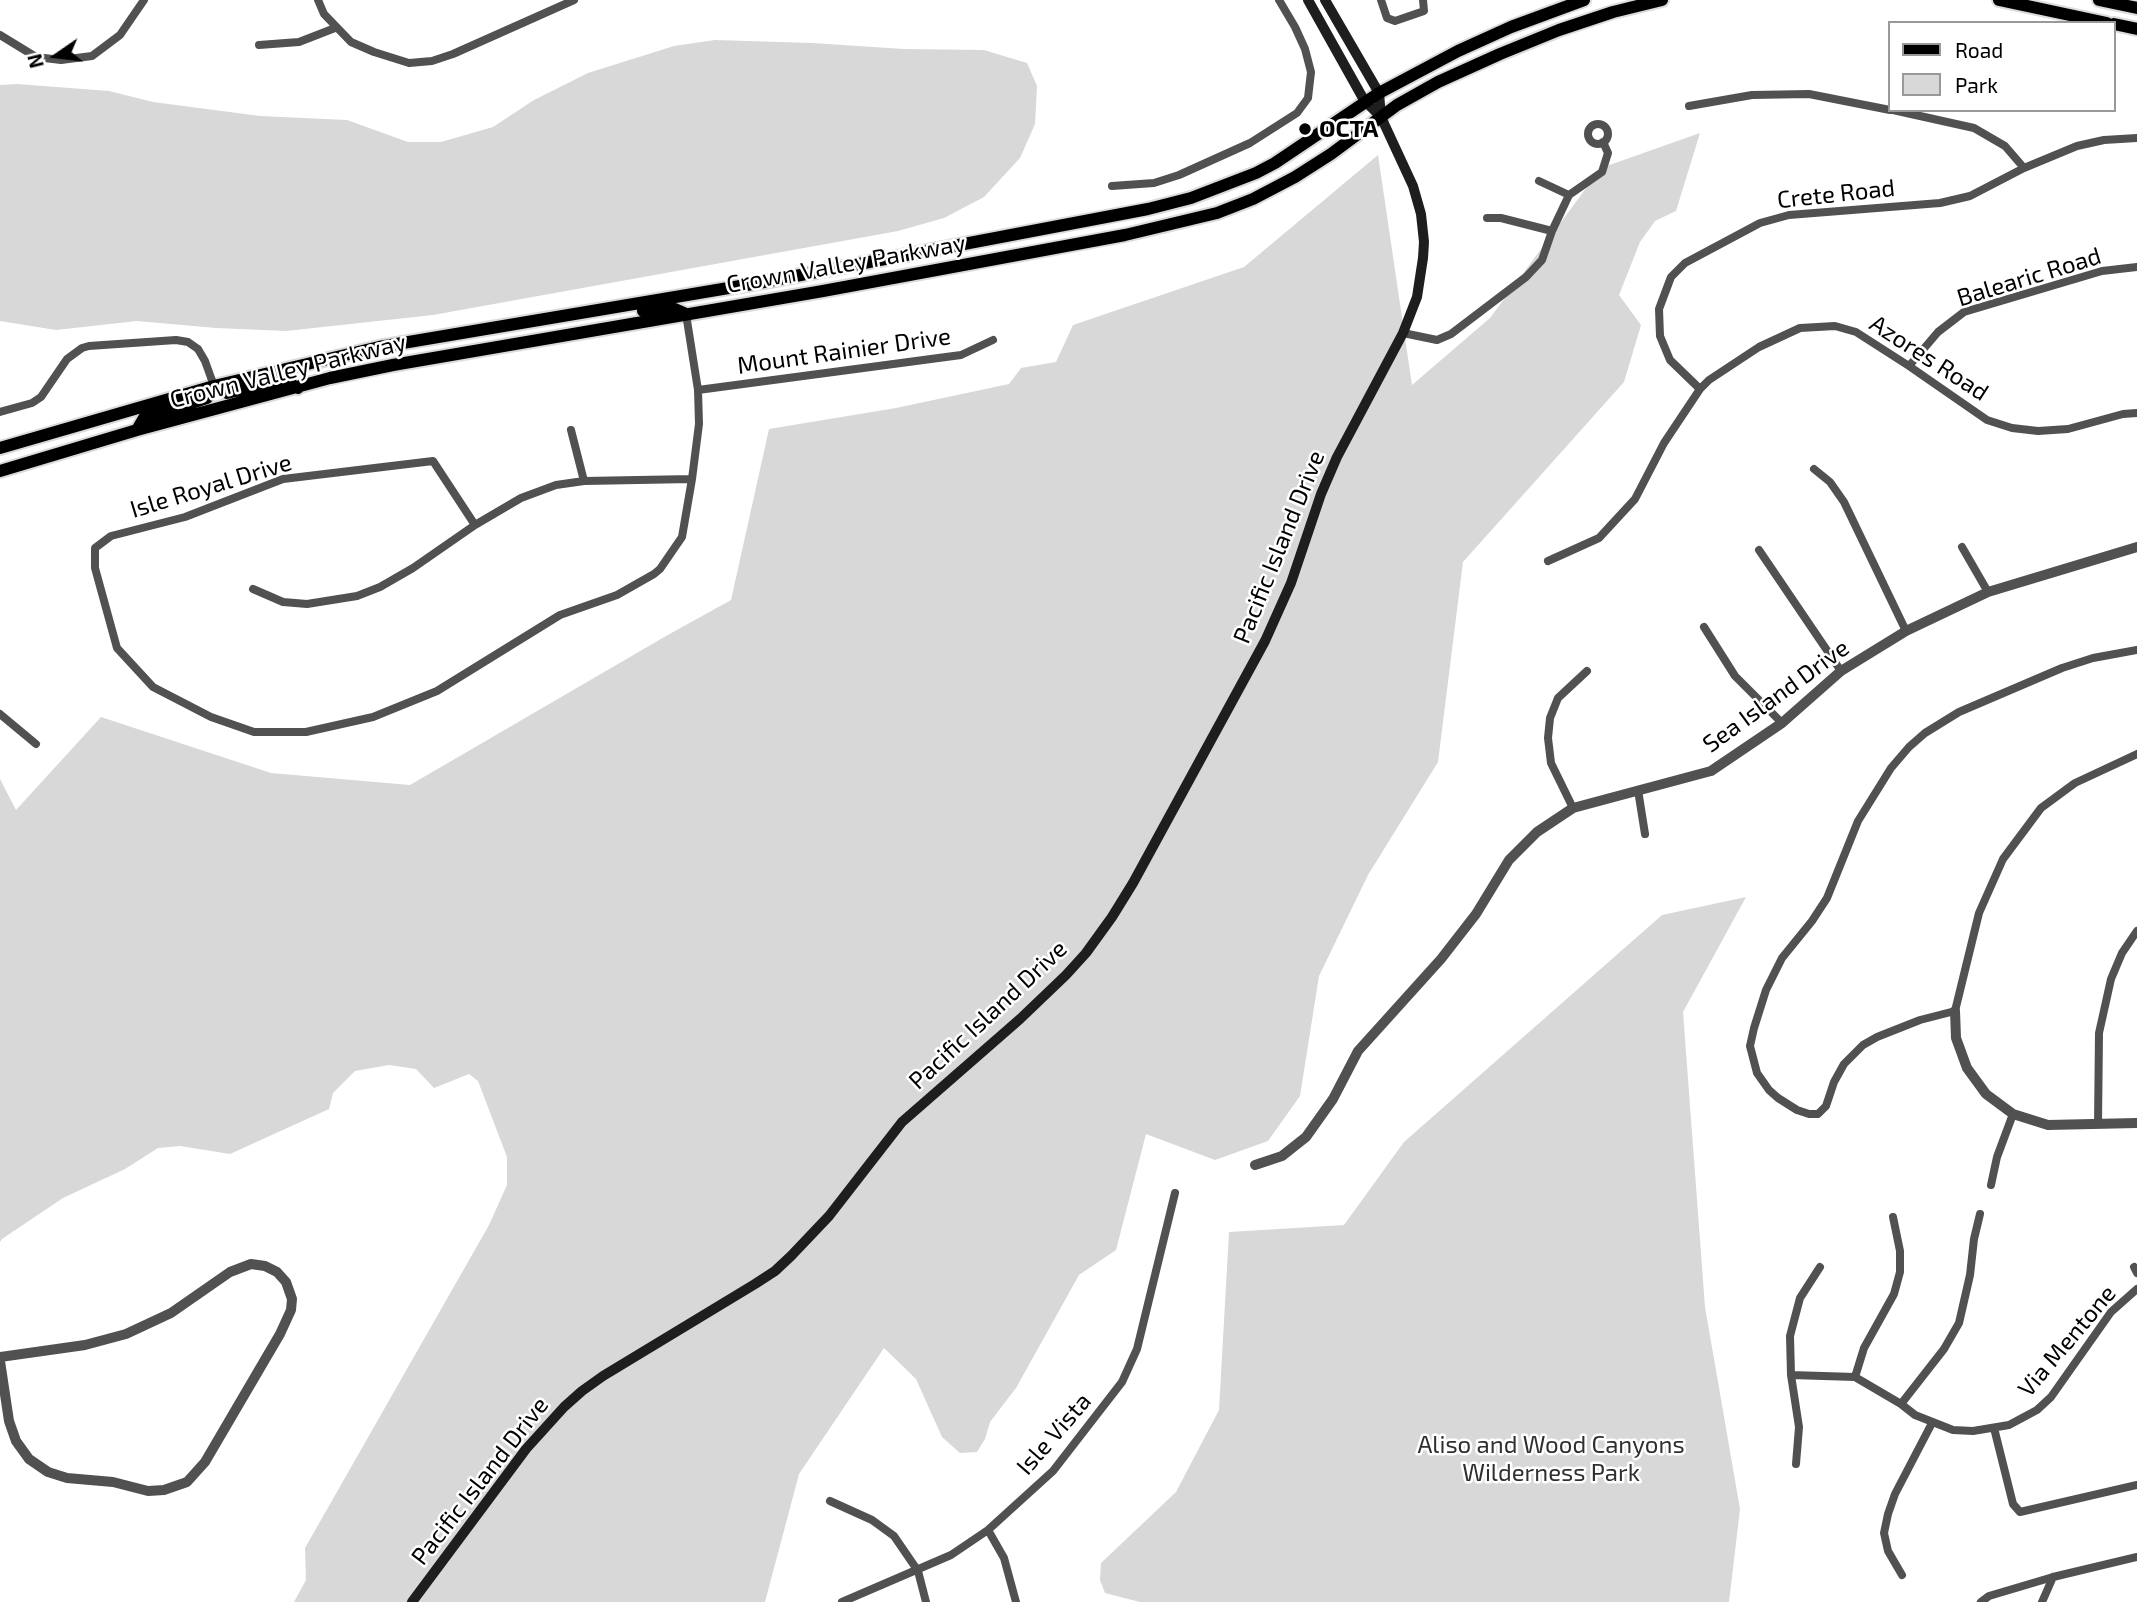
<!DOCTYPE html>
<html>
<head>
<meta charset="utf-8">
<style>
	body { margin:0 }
	#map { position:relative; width:2137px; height:1602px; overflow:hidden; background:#fff; font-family:"Exo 2",sans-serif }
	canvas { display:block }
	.legend { position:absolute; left:1888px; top:21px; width:228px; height:91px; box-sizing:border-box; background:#fff; border:2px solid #999; margin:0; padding:9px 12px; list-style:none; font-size:21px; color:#000 }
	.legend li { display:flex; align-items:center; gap:14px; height:35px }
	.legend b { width:35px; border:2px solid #999 }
	.north { position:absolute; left:21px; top:21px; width:70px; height:70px; -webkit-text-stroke:5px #fff; paint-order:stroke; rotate:256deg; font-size:19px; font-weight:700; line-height:28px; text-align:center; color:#000 }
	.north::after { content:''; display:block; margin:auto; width:24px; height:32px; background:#000; clip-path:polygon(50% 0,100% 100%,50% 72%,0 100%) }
</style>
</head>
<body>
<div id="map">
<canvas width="2137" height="1602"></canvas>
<ul class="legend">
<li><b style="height:9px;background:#000"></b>Road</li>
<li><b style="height:19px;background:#d8d8d8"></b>Park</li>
</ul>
<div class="north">N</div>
</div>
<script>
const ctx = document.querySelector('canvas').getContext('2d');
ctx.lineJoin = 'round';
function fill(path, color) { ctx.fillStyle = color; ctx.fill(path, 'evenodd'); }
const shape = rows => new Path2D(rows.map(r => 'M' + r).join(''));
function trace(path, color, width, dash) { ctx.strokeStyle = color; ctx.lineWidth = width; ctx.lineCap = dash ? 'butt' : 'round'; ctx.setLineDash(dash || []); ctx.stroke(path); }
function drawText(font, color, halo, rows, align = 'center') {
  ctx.font = font + ' "Exo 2",sans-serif'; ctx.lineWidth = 5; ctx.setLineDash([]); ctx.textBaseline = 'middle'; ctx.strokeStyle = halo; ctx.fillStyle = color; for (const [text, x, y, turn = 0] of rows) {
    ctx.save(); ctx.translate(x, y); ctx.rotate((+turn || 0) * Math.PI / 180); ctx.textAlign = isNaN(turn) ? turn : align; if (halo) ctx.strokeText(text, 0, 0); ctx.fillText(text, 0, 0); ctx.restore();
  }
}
fill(shape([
	[715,40,812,43,904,49,984,50,1027,63,1037,86,1035,124,1020,158,984,197,944,218,898,231,433,315,286,331,216,328,137,321,56,330,0,321,0,85,17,84,109,91,153,102,260,116,347,120,408,142,441,142,493,127,534,100,588,73,674,46],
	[1700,133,1676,211,1655,221,1640,242,1619,295,1641,325,1624,382,1463,562,1438,762,1368,875,1319,976,1300,1096,1268,1141,1215,1160,1146,1134,1116,1250,1079,1275,1016,1388,990,1422,985,1439,977,1452,960,1453,942,1437,916,1379,884,1348,799,1474,765,1602,294,1602,306,1580,305,1548,489,1225,507,1185,507,1157,478,1081,469,1074,434,1088,416,1069,389,1065,355,1071,333,1093,329,1109,230,1154,180,1146,158,1148,125,1169,63,1198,2,1239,0,1242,0,779,16,810,101,717,271,773,410,785,666,636,731,600,769,429,896,408,1009,384,1021,368,1056,362,1073,325,1244,267,1378,155,1412,385,1490,318,1601,168],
	[1746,897,1683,1012,1705,1307,1740,1509,1729,1602,1140,1602,1105,1593,1100,1580,1101,1563,1176,1492,1219,1410,1229,1232,1344,1225,1404,1142,1662,915]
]), '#d8d8d8');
const primary = shape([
	[1999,0,2107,23],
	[2099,0,2137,8],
	[2114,24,2137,29],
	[643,311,668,306,686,314],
	[214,386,227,393,283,380,298,388],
	[137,430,144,418,207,398,214,386],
	[0,448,214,386,379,347,764,282,1148,209,1191,198,1256,173,1275,163,1379,93,1458,51,1511,27,1584,0],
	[0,471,137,430,330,378,393,365,823,291,1125,235,1217,213,1253,199,1295,177,1331,154,1397,105,1438,82,1500,54,1559,30,1613,12,1662,0]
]);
trace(primary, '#dbdbdb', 16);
trace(shape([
	[318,0,324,14,351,42,374,52,409,63,432,61,453,54,574,0],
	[1381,0,1387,18,1395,21,1424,11,1423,0],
	[0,35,36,57,61,60,92,56,120,35,144,0],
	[259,45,299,42,335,28],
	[1689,106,1752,95,1809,94,1890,110],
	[1893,110,1974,128,2005,146,2024,168],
	'1588 134a10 10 0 1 1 20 0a10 10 0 1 1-20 0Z',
	[1539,181,1569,195],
	[1112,186,1154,183,1179,175,1250,143,1297,113,1308,98,1311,72,1305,49,1295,27,1279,0],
	[1487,218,1501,218,1552,231],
	[1403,333,1437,340,1451,334,1526,277,1542,260,1552,231,1569,195,1602,172,1608,153,1603,142],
	[1909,366,1938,332,1964,312,2102,271,2137,267],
	[1700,389,1670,360,1660,336,1659,309,1671,277,1685,263,1760,223,1789,215,1940,203,1970,196,2024,168,2077,146,2104,140,2137,138],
	[698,390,961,355,993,340],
	[0,412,32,403,41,397,67,359,82,348,89,346,176,340,188,342,198,349,205,361,214,386],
	[571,430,584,481],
	[1814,469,1830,482,1844,502,1906,631],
	[475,525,433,461,283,479,185,517,111,536,95,548,95,568,117,648,153,687,211,717,254,732,306,732,373,717,437,691,560,615,617,595,654,574,660,569,682,537,692,479,699,424,698,390,686,314],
	[1962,547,1988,592],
	[1759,550,1841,671],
	[1548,561,1599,538,1635,499,1664,443,1700,389,1709,380,1759,347,1800,328,1835,326,1856,332,1909,366,1987,420,2012,428,2038,431,2068,429,2123,414,2137,413],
	[253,589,283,602,307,604,357,596,380,587,413,568,475,525,521,498,556,485,584,481,692,479],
	[1704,627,1735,676,1782,723],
	[2137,650,2093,658,2062,668,1959,712,1925,733,1909,747,1891,768,1858,821,1827,898,1812,921,1782,958,1766,990,1754,1028,1750,1046,1757,1073,1769,1090,1778,1098,1797,1110,1809,1114,1818,1114,1826,1106,1834,1082,1844,1064,1863,1045,1877,1037,1920,1020,1955,1011,1979,913,2003,859,2041,808,2075,783,2137,754],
	[0,714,36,744],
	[1638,790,1645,834],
	[1573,808,1551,763,1548,738,1550,718,1558,698,1587,671],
	[2098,1124,2099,1033,2111,979,2122,953,2137,931],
	[1991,1185,1997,1157,2013,1114],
	[2134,1267,2137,1273],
	[1791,1375,1855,1377,1901,1404,1915,1415,1953,1430,1973,1431,2009,1425,2037,1410,2051,1397,2111,1312,2137,1289],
	[1855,1377,1864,1348,1894,1294,1900,1272,1900,1251,1893,1217],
	[1901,1404,1944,1349,1959,1323,1970,1275,1974,1239,1980,1214],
	[1994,1428,2013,1504,2020,1512,2137,1485],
	[1796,1464,1799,1427,1791,1375,1790,1336,1800,1298,1820,1267],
	[830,1501,872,1520,894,1536,918,1571,926,1602],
	[988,1530,1004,1558,1016,1602],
	[1902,1575,1888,1551,1884,1533,1888,1514,1895,1494,1932,1423],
	[842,1602,951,1555,988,1530,1053,1471,1122,1382,1137,1349,1175,1193],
	[1981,1602,1989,1596,2053,1577,2137,1557],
	[2042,1602,2053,1577]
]), '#515151', 8);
trace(shape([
	[1955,1011,1956,1038,1967,1068,1986,1094,2013,1114,2048,1125,2137,1123],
	[1255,1165,1282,1156,1306,1137,1333,1099,1358,1051,1441,959,1476,914,1509,860,1537,832,1573,808,1711,771,1782,723,1841,671,1906,631,1988,592,2137,547],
	[0,1357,85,1345,126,1334,171,1313,230,1272,251,1264,265,1266,277,1272,286,1282,292,1299,291,1310,280,1334,205,1462,187,1482,164,1490,148,1491,113,1482,67,1478,48,1472,29,1459,16,1441,9,1421,0,1361]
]), '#515151', 10);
trace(shape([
	[1308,0,1364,100,1381,117],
	[412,1602,526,1449,564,1407,582,1391,603,1376,755,1284,775,1271,791,1256,829,1216,902,1122,1020,1019,1066,975,1086,953,1112,917,1133,883,1265,641,1291,583,1321,494,1337,457,1403,333,1417,297,1423,258,1424,242,1421,214,1413,186,1381,117,1379,93,1325,0]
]), '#1e1e1e', 10);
trace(primary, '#000', 12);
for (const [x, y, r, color] of [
	[1305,129,7,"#000"]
]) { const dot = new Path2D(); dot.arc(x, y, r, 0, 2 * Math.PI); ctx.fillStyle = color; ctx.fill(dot); trace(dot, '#fff', 2.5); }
drawText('bold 24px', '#000', '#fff', [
	["OCTA",1319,129]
], 'left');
drawText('24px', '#000', '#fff', [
	["Crete Road",1836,194,-6],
	["Crown Valley Parkway",846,264,-10],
	["Balearic Road",2029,277,-17],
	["Mount Rainier Drive",844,351,-8],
	["Azores Road",1929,358,33],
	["Crown Valley Parkway",288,371,-14],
	["Isle Royal Drive",211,486,-17],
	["Pacific Island Drive",1279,547,-68],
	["Sea Island Drive",1776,696,-36],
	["Pacific Island Drive",988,1015,-43],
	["Via Mentone",2067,1341,-50],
	["Isle Vista",1054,1434,-49],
	["Pacific Island Drive",480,1481,-52]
]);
drawText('24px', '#2f2f2f', '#fff', [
	["Aliso and Wood Canyons",1551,1445],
	["Wilderness Park",1551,1473]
]);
</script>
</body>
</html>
